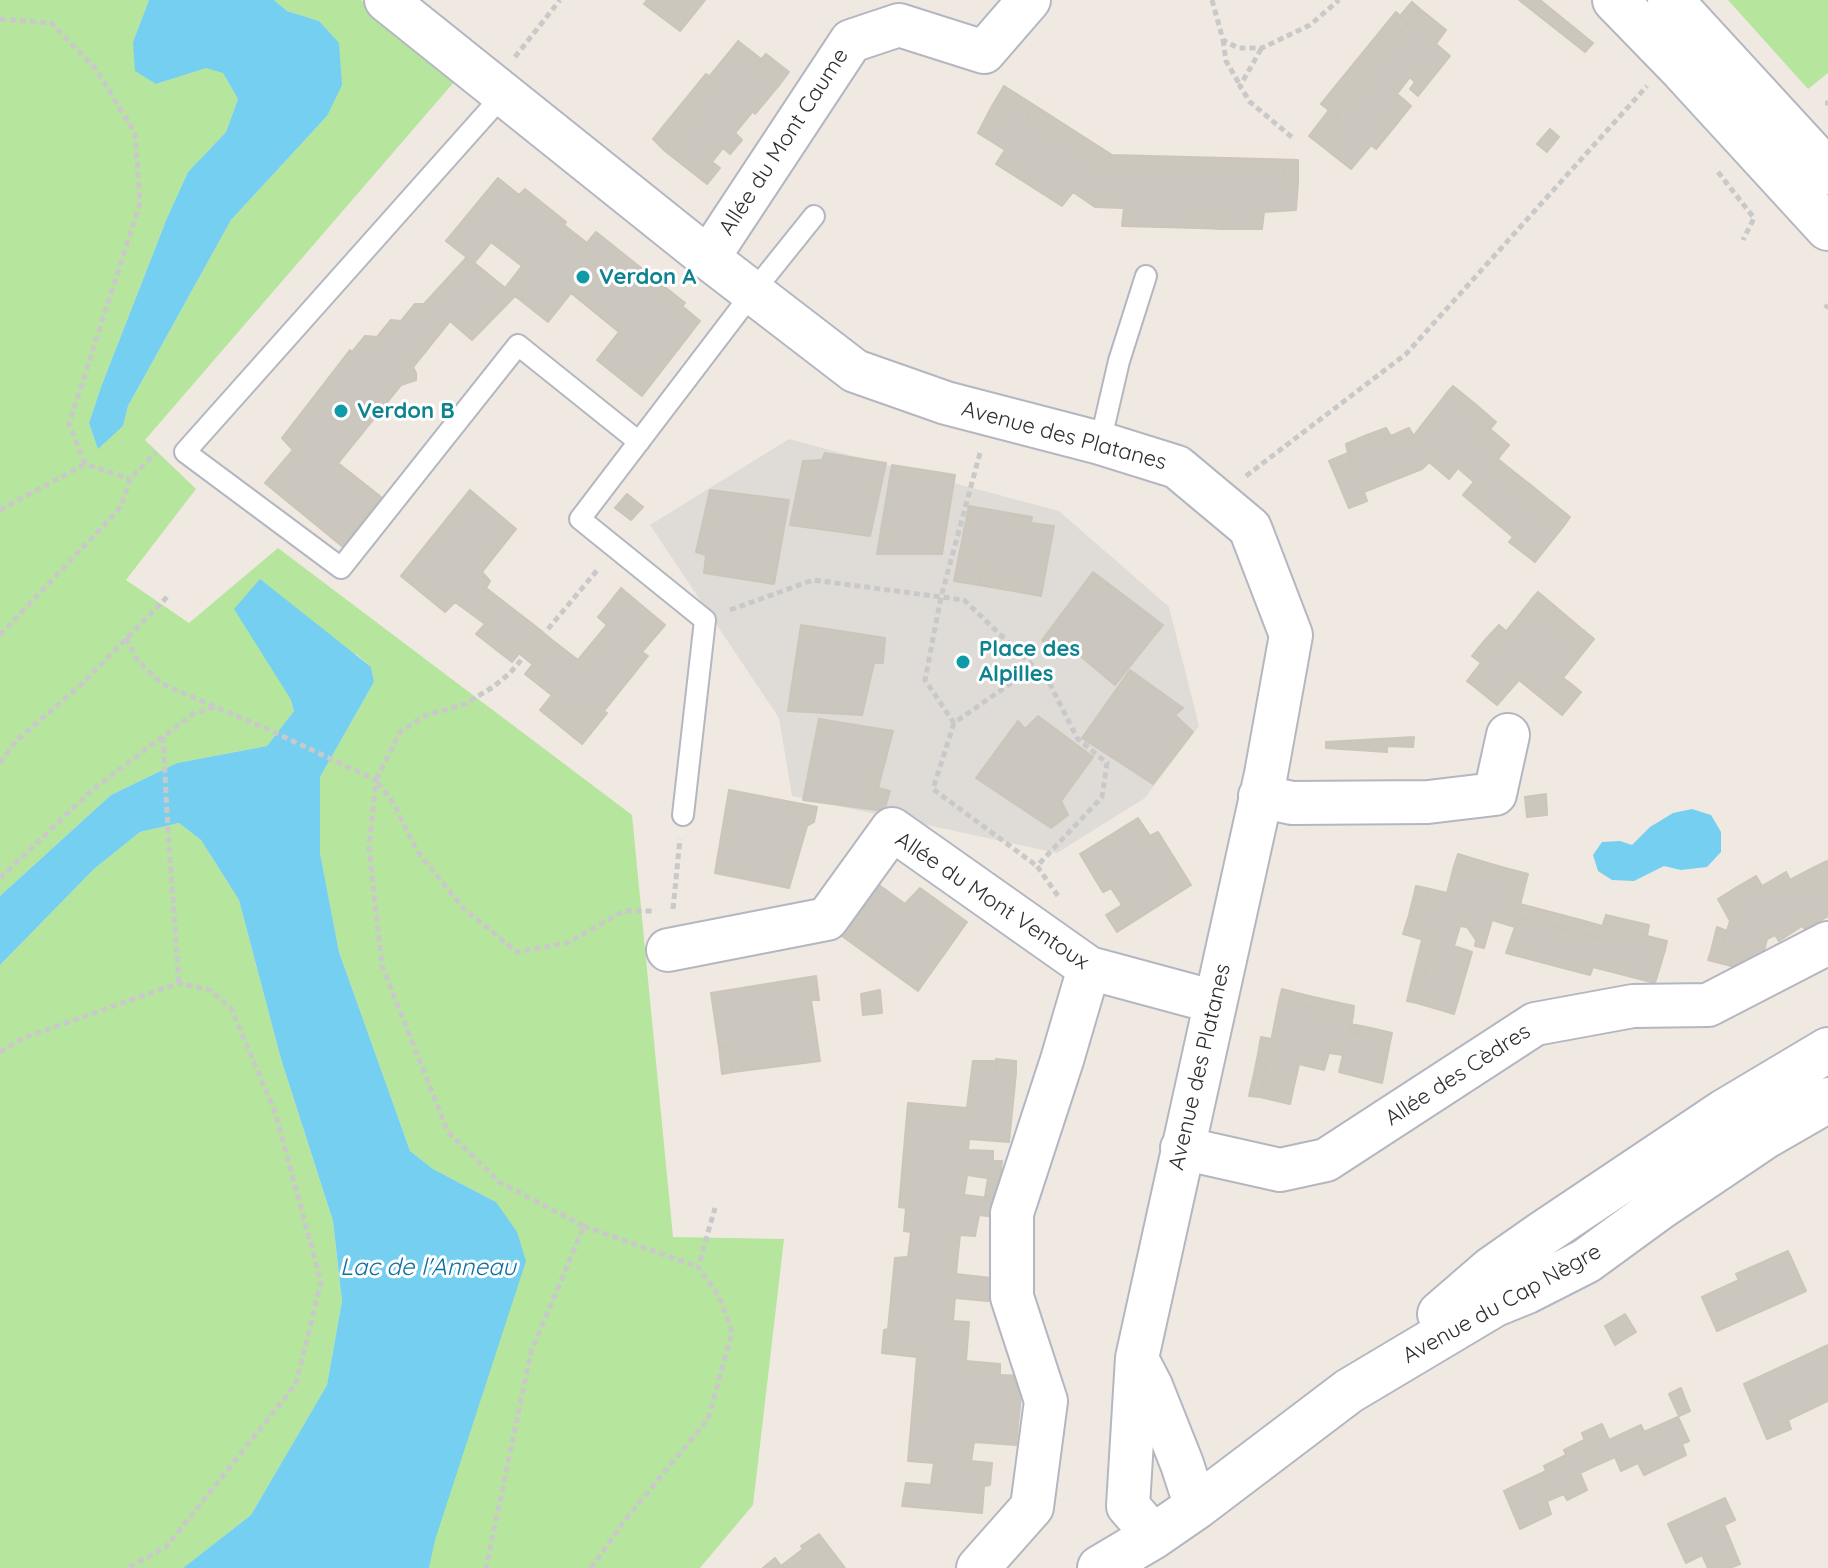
<!DOCTYPE html>
<html>
<head>
<meta charset="utf-8">
<style>
	body { margin:0 }
	canvas { display:block; background:#efe9e1 }
</style>
</head>
<body>
<canvas width="1828" height="1568"></canvas>
<script>
const ctx = document.querySelector('canvas').getContext('2d');
ctx.lineJoin = 'round';
function fill(path, color) { ctx.fillStyle = color; ctx.fill(path, 'evenodd'); }
const shape = rows => new Path2D(rows.map(r => 'M' + r).join(''));
function trace(path, color, width, dash) { ctx.strokeStyle = color; ctx.lineWidth = width; ctx.lineCap = dash ? 'butt' : 'round'; ctx.setLineDash(dash || []); ctx.stroke(path); }
function drawText(font, color, halo, rows, align = 'center') {
  ctx.font = font + ' Quicksand,sans-serif'; ctx.lineWidth = 6; ctx.setLineDash([]); ctx.textBaseline = 'middle'; ctx.strokeStyle = halo; ctx.fillStyle = color; for (const [text, x, y, turn = 0] of rows) {
    ctx.save(); ctx.translate(x, y); ctx.rotate((+turn || 0) * Math.PI / 180); ctx.textAlign = isNaN(turn) ? turn : align; if (halo) ctx.strokeText(text, 0, 0); ctx.fillText(text, 0, 0); ctx.restore();
  }
}
fill(shape([
	[0,0,149,0,133,42,157,84,206,67,223,73,238,99,226,132,188,172,167,218,101,387,89,423,98,448,123,426,128,406,231,220,327,116,319,21,287,11,274,0,361,0,454,82,145,440,196,489,126,580,189,623,278,548,632,815,673,1237,784,1239,753,1505,700,1568,429,1568,496,1202,433,1169,410,1151,339,952,320,853,320,777,374,682,371,667,356,654,290,699,294,711,267,746,177,763,111,795,0,896],
	[1728,0,1828,0,1828,73,1808,89],
	[179,823,201,840,239,900,281,1059,333,1221,342,1301,327,1385,251,1515,183,1568,0,1568,0,965,94,869,140,832]
]), '#b6e59e');
fill(shape([
	[789,439,1059,511,1169,607,1199,726,1145,798,1057,853,792,796,779,718,650,525]
]), '#dfdcd8');
fill(shape([
	[149,0,274,0,287,11,319,21,339,43,342,85,327,116,231,220,128,406,123,426,98,449,89,423,101,387,167,218,188,172,226,132,238,99,223,73,206,68,156,84,135,71,133,42],
	[260,579,371,667,374,682,320,777,320,853,339,952,410,1151,433,1169,496,1202,517,1232,526,1261,435,1540,429,1568,183,1568,251,1515,327,1385,342,1301,333,1221,281,1059,239,900,201,840,179,823,140,832,94,869,0,965,0,896,111,795,177,763,267,746,294,711,290,698,234,609],
	[1692,809,1711,815,1721,832,1721,852,1707,867,1681,870,1664,866,1634,881,1612,880,1598,871,1593,855,1602,842,1620,841,1632,845,1650,827,1673,813]
]), '#75cff0');
const building = shape([
	[647,0,705,0,680,31,644,4,647,0],
	[1519,0,1540,0,1593,43,1585,52,1519,0],
	[1412,2,1420,9,1408,23,1400,16,1412,2],
	[1420,9,1446,30,1436,44,1450,56,1418,96,1410,89,1415,82,1410,77,1397,94,1402,98,1390,113,1399,121,1376,149,1371,145,1351,169,1318,143,1339,118,1335,115,1420,9],
	[1396,12,1408,23,1335,115,1321,104,1396,12],
	[738,41,761,59,754,69,731,50,738,41],
	[731,50,754,69,757,64,780,84,755,114,753,111,735,133,742,140,730,154,723,148,712,162,720,168,707,184,665,151,718,83,709,77,731,50],
	[766,54,789,72,780,84,757,64,766,54],
	[706,74,718,83,665,151,653,139,706,74],
	[1004,86,1034,105,1028,113,1013,103,1005,114,992,106,1004,86],
	[1402,98,1411,106,1399,121,1390,113,1402,98],
	[1013,103,1028,113,1026,117,1111,170,1264,173,1265,169,1285,169,1284,181,1298,182,1296,210,1264,212,1262,229,1223,229,1224,210,1198,210,1198,228,1122,226,1124,208,1095,207,1073,192,1062,206,996,164,1005,150,978,133,992,106,1005,114,1013,103],
	[1034,105,1112,155,1108,168,1026,117,1034,105],
	[1329,110,1339,118,1318,143,1309,136,1329,110],
	[1550,129,1559,137,1547,152,1537,144,1550,129],
	[1112,155,1265,159,1264,173,1111,170,1108,168,1112,155],
	[1265,159,1298,160,1298,182,1284,181,1285,169,1265,169,1265,159],
	[498,178,519,195,525,189,566,222,564,225,587,243,596,232,685,303,682,306,700,321,642,396,597,360,619,332,571,293,548,322,505,288,522,266,491,242,474,263,446,241,498,178],
	[1198,210,1224,210,1223,229,1198,228,1198,210],
	[467,257,515,296,472,340,450,321,413,367,416,373,416,380,401,385,338,463,381,497,343,547,265,483,293,450,282,438,350,350,352,352,365,336,377,337,391,320,401,321,415,304,424,304,467,257],
	[1453,386,1474,403,1467,411,1446,394,1453,386],
	[1446,394,1490,429,1485,436,1504,451,1491,467,1563,527,1535,562,1509,542,1513,537,1463,495,1474,482,1458,468,1449,479,1429,462,1422,469,1364,492,1367,501,1349,508,1333,470,1352,463,1348,453,1391,436,1395,447,1408,443,1446,394],
	[1474,403,1496,422,1490,429,1467,411,1474,403],
	[1386,428,1391,436,1370,444,1367,435,1386,428],
	[1409,428,1413,435,1408,443,1395,447,1391,436,1409,428],
	[1490,429,1509,445,1504,451,1485,436,1490,429],
	[1367,435,1370,444,1348,453,1346,444,1367,435],
	[825,453,886,463,870,536,790,525,803,461,822,460,825,453],
	[1348,453,1352,463,1333,470,1329,461,1348,453],
	[1498,459,1514,472,1507,480,1491,467,1498,459],
	[892,465,955,475,942,554,877,554,892,465],
	[1514,472,1532,486,1524,495,1507,480,1514,472],
	[1532,486,1549,500,1542,509,1524,495,1532,486],
	[470,490,516,529,482,572,490,581,486,588,539,629,512,662,476,634,485,624,455,602,445,612,401,576,470,490],
	[710,490,789,500,774,584,704,573,706,555,696,552,710,490],
	[627,494,643,507,631,520,615,508,627,494],
	[1549,500,1570,517,1563,527,1542,509,1549,500],
	[969,506,1032,517,1031,523,1054,526,1041,596,997,588,998,577,980,575,979,585,954,581,969,506],
	[1093,572,1163,625,1115,685,1067,645,1056,655,1042,640,1093,572],
	[980,575,998,577,997,588,979,585,980,575],
	[621,588,665,625,642,652,648,656,600,716,588,705,577,715,525,674,552,640,578,660,607,625,598,617,621,588],
	[1538,592,1557,608,1550,617,1531,600,1538,592],
	[1531,600,1587,648,1563,678,1570,683,1561,693,1572,703,1562,715,1519,680,1497,705,1476,688,1490,671,1481,663,1531,600],
	[1557,608,1577,625,1570,633,1550,617,1557,608],
	[801,625,885,638,883,663,874,663,862,715,788,711,801,625],
	[1499,625,1507,632,1494,647,1485,640,1499,625],
	[1577,625,1594,639,1587,648,1570,633,1577,625],
	[539,629,552,640,532,664,520,654,539,629],
	[1485,640,1494,647,1481,663,1472,656,1485,640],
	[1481,663,1490,671,1476,688,1467,681,1481,663],
	[1130,670,1183,708,1175,715,1193,732,1153,784,1082,738,1130,670],
	[1570,683,1581,692,1572,703,1561,693,1570,683],
	[552,695,577,715,588,705,600,716,604,711,607,713,582,744,540,710,552,695],
	[1038,716,1093,757,1061,801,1068,815,1051,828,976,778,1018,721,1025,729,1038,716],
	[819,719,893,731,878,788,890,791,884,811,803,800,819,719],
	[1414,737,1413,747,1387,746,1387,752,1326,748,1326,742,1414,737],
	[729,790,817,807,814,822,807,826,789,888,715,873,729,790],
	[1546,794,1547,815,1527,817,1525,797,1546,794],
	[1138,818,1150,836,1158,832,1191,885,1117,932,1106,915,1122,905,1111,888,1103,892,1080,854,1138,818],
	[1458,854,1481,861,1478,872,1454,866,1458,854],
	[1481,861,1505,868,1502,879,1478,872,1481,861],
	[1827,861,1828,871,1814,879,1809,870,1827,861],
	[1454,866,1525,885,1517,917,1599,938,1603,924,1647,936,1645,944,1665,950,1655,983,1593,967,1590,975,1506,953,1515,927,1492,920,1484,948,1475,946,1476,940,1467,927,1460,926,1454,946,1472,952,1454,1014,1417,1003,1433,943,1414,937,1420,917,1409,915,1413,899,1427,902,1430,889,1447,893,1454,866],
	[1505,868,1528,874,1525,885,1502,879,1505,868],
	[1809,870,1814,879,1796,890,1790,880,1809,870],
	[1828,871,1828,916,1805,929,1802,926,1779,941,1775,935,1767,939,1761,963,1720,953,1730,921,1723,908,1762,886,1767,894,1790,880,1796,890,1828,871],
	[1786,872,1790,880,1767,894,1762,886,1786,872],
	[1756,876,1762,886,1744,896,1737,887,1756,876],
	[879,885,905,904,920,888,967,922,918,991,842,936,879,885],
	[1416,886,1430,889,1427,902,1413,899,1416,886],
	[1737,887,1744,896,1723,908,1718,899,1737,887],
	[1520,904,1539,909,1536,922,1517,917,1520,904],
	[1539,909,1562,915,1559,928,1536,922,1539,909],
	[1409,915,1420,917,1414,937,1403,934,1409,915],
	[1562,915,1581,920,1578,933,1559,928,1562,915],
	[1606,915,1627,920,1625,929,1603,924,1606,915],
	[1581,920,1602,926,1599,938,1578,933,1581,920],
	[1627,920,1649,925,1647,936,1625,929,1627,920],
	[1717,927,1727,931,1720,953,1711,951,1717,927],
	[1647,936,1667,941,1665,950,1645,944,1647,936],
	[1422,940,1433,943,1428,962,1417,960,1422,940],
	[1711,951,1746,960,1743,969,1708,960,1711,951],
	[1417,960,1428,962,1422,983,1412,980,1417,960],
	[816,976,819,1000,811,1000,820,1061,733,1072,729,1046,719,1047,711,993,816,976],
	[1412,980,1422,983,1417,1003,1407,1001,1412,980],
	[1282,989,1305,995,1302,1006,1279,1001,1282,989],
	[880,990,882,1013,863,1015,861,994,880,990],
	[1305,995,1331,1001,1329,1011,1302,1006,1305,995],
	[1279,1001,1353,1016,1350,1032,1390,1042,1382,1083,1339,1072,1343,1055,1329,1053,1324,1070,1299,1064,1290,1104,1260,1097,1279,1001],
	[1331,1001,1354,1006,1353,1016,1329,1011,1331,1001],
	[1351,1024,1371,1028,1369,1037,1350,1032,1351,1024],
	[1371,1028,1392,1033,1390,1042,1369,1037,1371,1028],
	[1261,1037,1271,1039,1268,1056,1258,1054,1261,1037],
	[729,1046,733,1072,722,1074,719,1047,729,1046],
	[1258,1054,1268,1056,1264,1076,1254,1074,1258,1054],
	[996,1059,1016,1061,1016,1073,995,1071,996,1059],
	[973,1061,995,1061,995,1071,1016,1073,1009,1142,969,1139,968,1150,993,1151,993,1161,1002,1161,1000,1180,967,1175,964,1195,998,1199,996,1217,979,1215,975,1236,960,1235,956,1274,991,1278,988,1301,955,1298,953,1321,969,1322,966,1361,1000,1364,1000,1375,1023,1376,1016,1445,974,1442,971,1461,992,1463,990,1485,984,1486,982,1513,902,1506,906,1483,931,1485,934,1463,908,1461,917,1357,882,1353,884,1330,888,1329,895,1258,908,1257,911,1232,904,1231,906,1208,899,1207,908,1103,967,1108,973,1061],
	[1254,1074,1264,1076,1260,1097,1249,1096,1254,1074],
	[988,1178,1000,1180,998,1199,985,1197,988,1178],
	[1788,1251,1806,1291,1717,1331,1702,1297,1739,1280,1736,1274,1788,1251],
	[1625,1314,1636,1332,1615,1345,1605,1326,1625,1314],
	[1828,1345,1828,1401,1788,1420,1791,1429,1767,1439,1744,1384,1828,1345],
	[1681,1388,1690,1411,1679,1416,1669,1394,1681,1388],
	[1678,1417,1689,1441,1682,1444,1686,1455,1644,1475,1638,1463,1621,1471,1615,1457,1595,1466,1582,1433,1602,1424,1609,1440,1641,1425,1644,1432,1678,1417],
	[1584,1440,1595,1466,1580,1473,1587,1490,1567,1500,1564,1494,1547,1501,1551,1514,1520,1529,1504,1491,1546,1471,1544,1466,1566,1455,1564,1450,1584,1440],
	[1725,1498,1735,1520,1724,1525,1740,1564,1730,1568,1708,1568,1702,1555,1686,1563,1668,1524,1725,1498],
	[819,1534,845,1568,763,1568,775,1558,781,1566,803,1549,801,1546,819,1534]
]);
fill(building, '#cbc7bf');
trace(building, '#cbc5ba', 2);
const lane = shape([
	[503,95,185,452,341,568,518,345,639,442],
	[1100,443,1119,361,1146,276],
	[683,815,705,620,580,519,753,292,814,216]
]);
const street = shape([
	[386,0,708,258,855,371,946,403,1100,443,1177,467,1250,528,1291,635,1266,774,1137,1358,1128,1506,1154,1536],
	[708,258,851,41,899,25,984,52,1029,0],
	[1260,796,1292,803,1428,802,1495,794,1508,735],
	[668,950,827,919,892,829,1089,968,1215,1002],
	[1182,1148,1280,1170,1326,1160,1535,1024,1633,1006,1708,1005,1828,943],
	[1139,1363,1151,1386,1182,1464,1196,1507],
	[978,1568,1032,1507,1046,1401,1012,1297,1012,1213,1062,1060,1089,968]
]);
const secondary = shape([
	[1615,0,1683,70,1828,228],
	[1670,0,1828,172],
	[1440,1314,1492,1269,1542,1234,1724,1112,1828,1050],
	[1100,1568,1154,1536,1196,1507,1349,1391,1495,1304,1527,1291,1586,1261,1660,1207,1764,1137,1828,1100]
]);
trace(lane, '#b4b7c1', 24);
trace(street, '#b4b7c1', 46);
trace(secondary, '#b4b7c1', 48);
trace(shape([
	[1212,0,1223,40,1238,48,1262,48,1310,25,1339,0],
	[0,19,51,23,96,69,135,133,140,203,69,424,85,464,130,479],
	[1223,40,1226,61,1240,85],
	[1261,49,1240,86,1250,102,1294,139],
	[515,57,560,0],
	[1825,103,1828,103],
	[1718,172,1754,218,1743,240],
	[1825,308,1828,305],
	[980,453,941,597,925,680,954,723,1034,667],
	[1246,476,1406,354,1647,86],
	[0,510,85,464],
	[730,610,813,580,964,600,1048,680,1077,738,1107,763,1102,797,1037,866,1058,896],
	[548,629,599,568],
	[0,635,121,507,130,479,156,452],
	[126,638,138,661,162,684,265,728,376,780,369,848,382,966,448,1132,499,1182,584,1226,531,1352,486,1568],
	[521,660,510,673,493,687,465,704,424,716,400,732,376,780,394,804,417,851,463,908,517,952,567,943,624,911,655,911],
	[954,723,933,789,1037,866],
	[163,737,168,831,179,983],
	[0,763,16,741,82,684,167,597],
	[0,878,92,790,193,714,215,707],
	[673,909,680,839],
	[0,1052,23,1038,179,983,210,990,231,1008,275,1112,321,1282,296,1384,166,1547,128,1568],
	[584,1226,698,1267],
	[591,1568,625,1520,708,1419,732,1332,719,1296,698,1267,715,1208]
]), '#c9c9c9', 5, [6, 4]);
trace(lane, '#fff', 20);
trace(street, '#fff', 42);
trace(secondary, '#fff', 44);
for (const [x, y, r, color] of [
	[583,277,8,"#0f9aa8"],
	[341,411,8,"#0f9aa8"],
	[963,662,8,"#0f9aa8"]
]) { const dot = new Path2D(); dot.arc(x, y, r, 0, 2 * Math.PI); ctx.fillStyle = color; ctx.fill(dot); trace(dot, '#fff', 3); }
drawText('22px', '#2e2e2e', '#fff', [
	["Allée du Mont Caume",784,142,-57],
	["Avenue des Platanes",1064,436,15],
	["Allée du Mont Ventoux",992,901,34],
	["Avenue des Platanes",1200,1067,-77],
	["Allée des Cèdres",1458,1075,-33],
	["Avenue du Cap Nègre",1502,1304,-29]
]);
drawText('bold 22px', '#0d838f', '#fff', [
	["Verdon A",599,277],
	["Verdon B",357,411],
	["Place des",979,649],
	["Alpilles",979,674]
], 'left');
drawText('italic 24px', '#0d6fa3', '#fff', [
	["Lac de l'Anneau",428,1268]
]);
</script>
</body>
</html>
